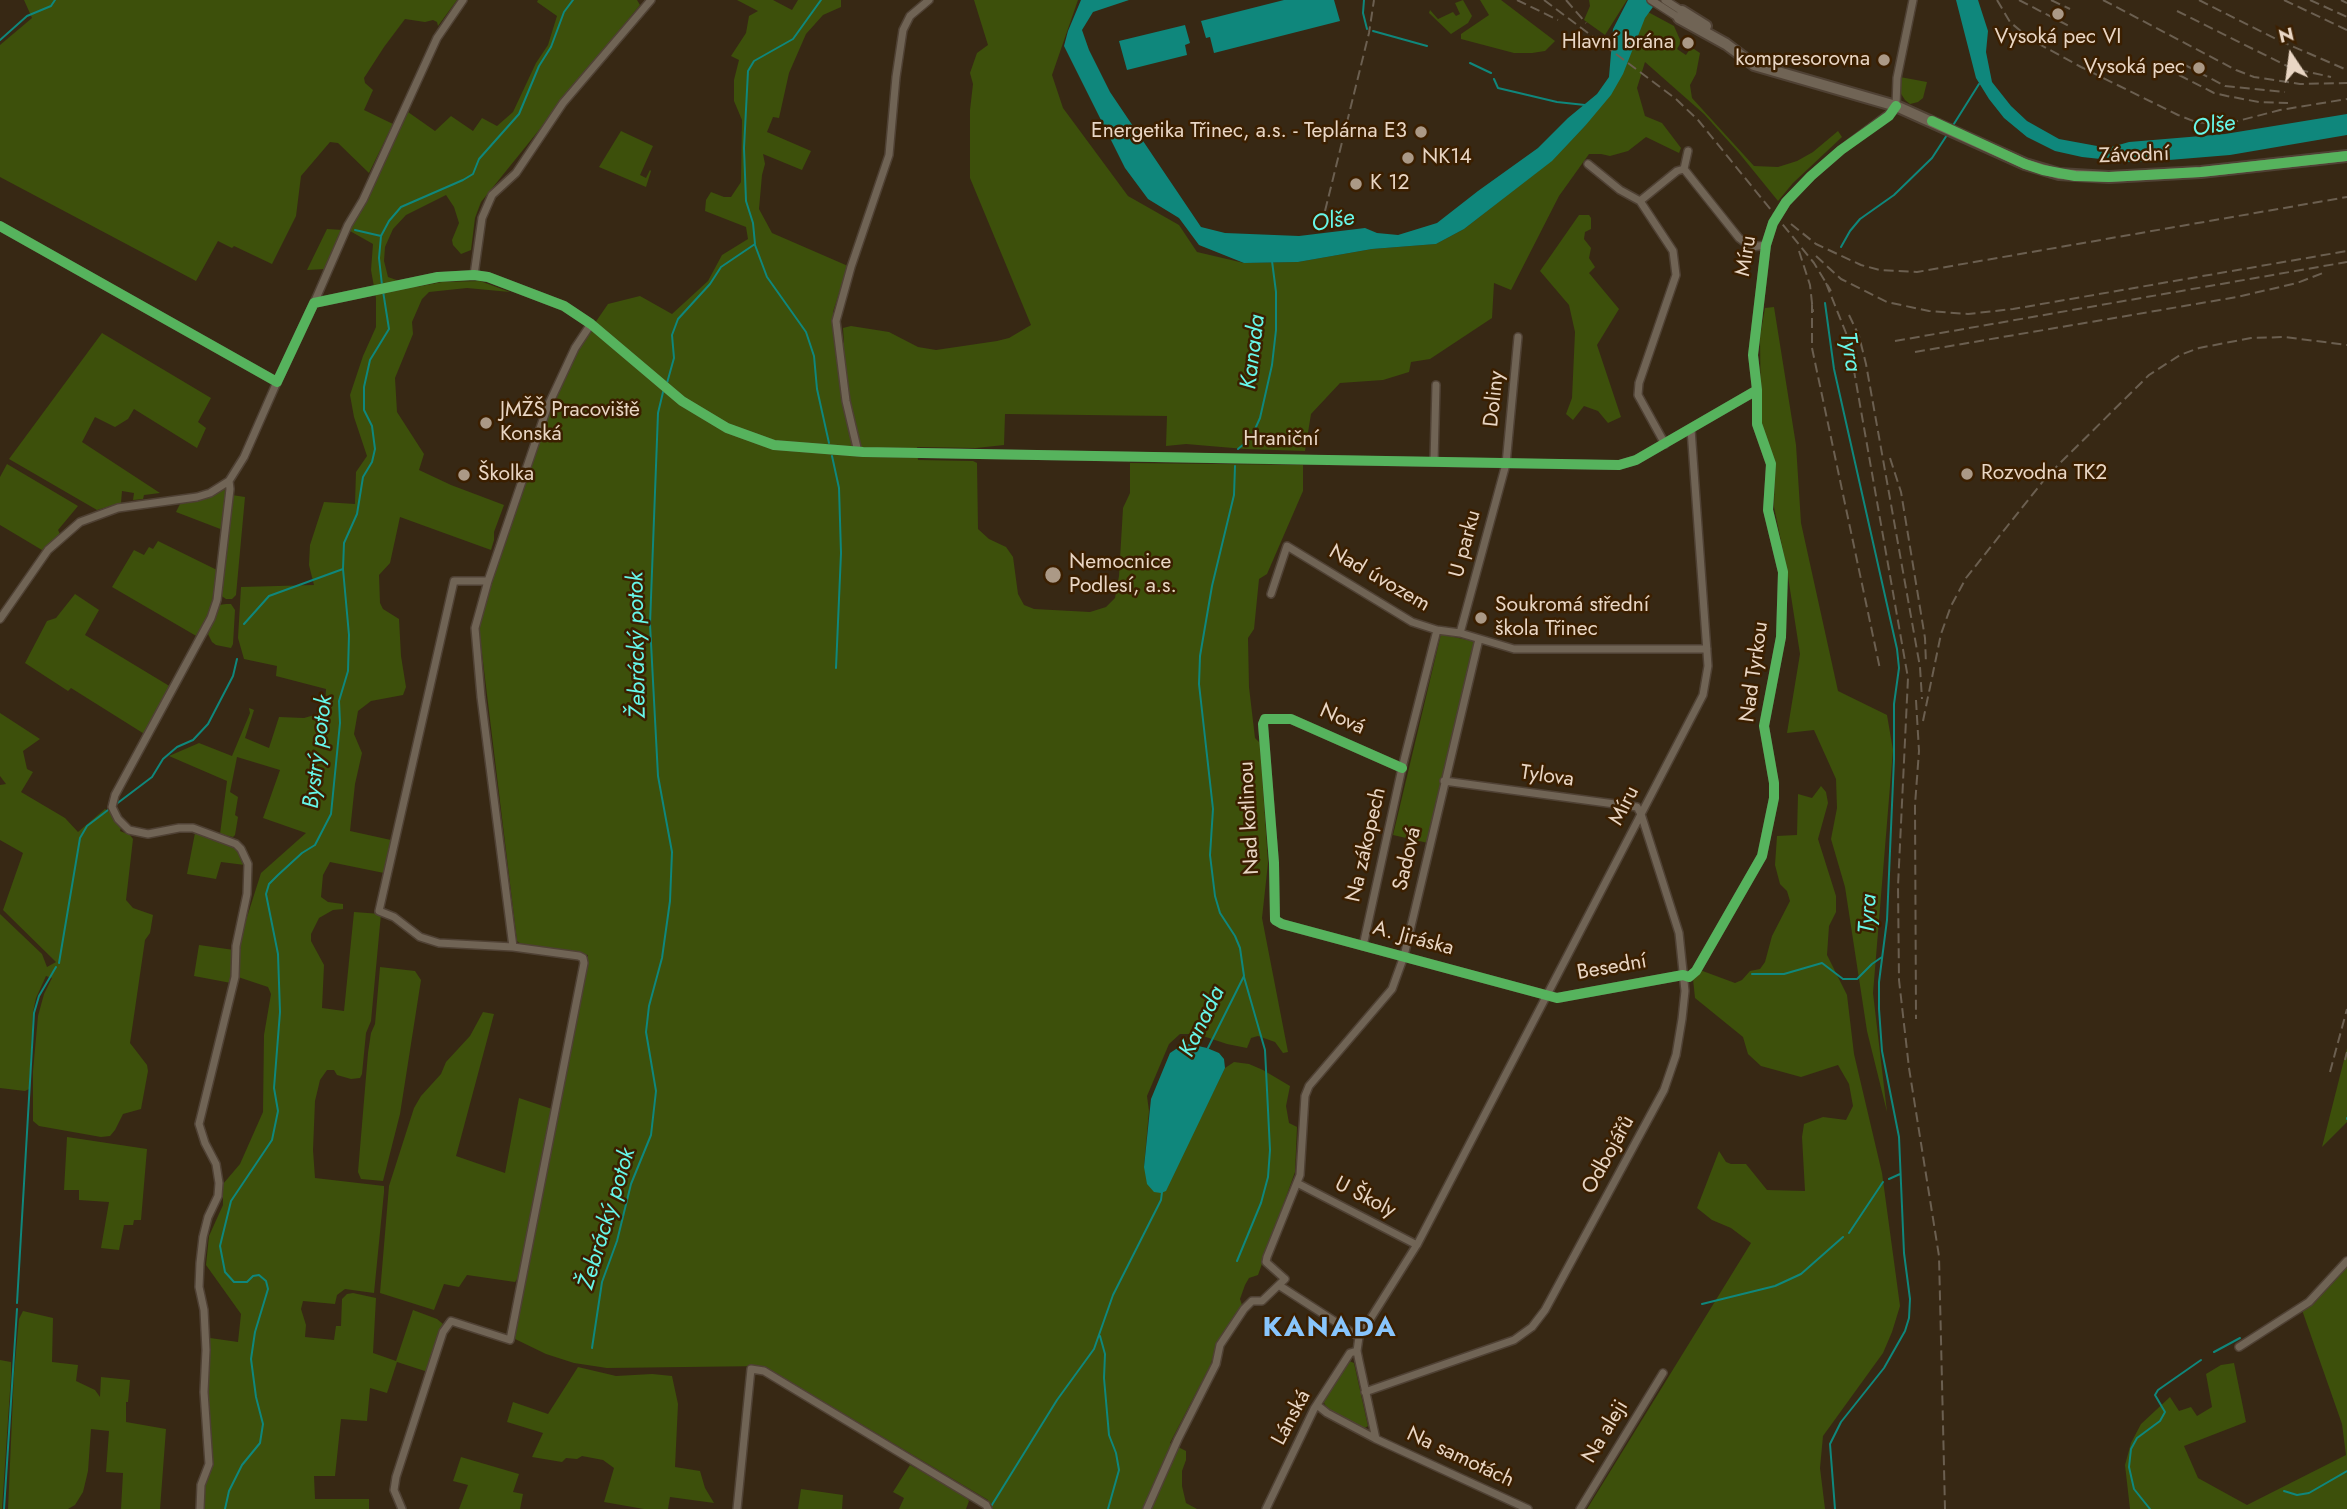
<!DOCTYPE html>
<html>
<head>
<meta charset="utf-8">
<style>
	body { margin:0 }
	#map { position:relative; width:2347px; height:1509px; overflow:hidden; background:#372814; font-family:Jost,sans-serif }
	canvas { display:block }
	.north { position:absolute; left:2256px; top:21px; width:70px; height:70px; -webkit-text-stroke:5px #3b1f00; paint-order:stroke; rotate:347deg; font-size:19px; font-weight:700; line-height:28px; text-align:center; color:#e9d6c4 }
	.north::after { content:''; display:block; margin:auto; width:24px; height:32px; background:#e9d6c4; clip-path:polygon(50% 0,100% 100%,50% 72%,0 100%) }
</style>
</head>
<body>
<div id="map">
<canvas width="2347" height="1509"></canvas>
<div class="north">N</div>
</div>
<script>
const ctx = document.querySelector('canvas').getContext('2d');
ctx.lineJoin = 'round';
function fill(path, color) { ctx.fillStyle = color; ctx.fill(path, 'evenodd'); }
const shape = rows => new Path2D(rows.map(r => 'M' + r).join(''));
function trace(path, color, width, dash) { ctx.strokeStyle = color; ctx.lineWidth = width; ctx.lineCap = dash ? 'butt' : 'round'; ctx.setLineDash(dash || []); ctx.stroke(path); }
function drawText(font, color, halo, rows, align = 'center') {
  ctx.font = font + ' Jost,sans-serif'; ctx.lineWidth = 5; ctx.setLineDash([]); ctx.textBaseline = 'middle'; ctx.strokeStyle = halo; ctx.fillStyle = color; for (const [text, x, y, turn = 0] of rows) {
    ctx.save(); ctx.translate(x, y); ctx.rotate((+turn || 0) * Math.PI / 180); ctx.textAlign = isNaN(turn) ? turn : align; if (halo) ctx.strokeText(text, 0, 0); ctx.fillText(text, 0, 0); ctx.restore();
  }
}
fill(shape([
	[24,0,457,0,438,26,437,22,433,20,425,22,405,19,384,47,364,78,365,83,373,90,364,110,393,124,369,173,338,143,330,142,301,176,296,216,272,264,234,246,232,248,218,241,196,281,0,177,0,45,32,18],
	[538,0,637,0,640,5,481,202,475,218,471,250,461,254,453,245,452,240,459,223,454,207,446,195,406,215,393,229,385,247,384,261,388,277,416,287,442,282,480,281,510,292,467,288,429,292,422,299,412,322,413,334,395,378,397,412,424,454,419,470,451,485,504,505,494,532,494,540,491,550,400,517,390,563,379,575,380,603,383,609,399,619,401,656,406,687,403,695,371,701,358,711,354,734,362,753,355,784,350,831,391,840,384,873,330,862,323,875,321,897,328,902,343,904,343,909,333,910,319,918,311,934,311,941,324,965,322,1008,344,1011,354,912,381,914,371,1021,366,1033,362,1074,360,1078,351,1079,337,1075,334,1070,327,1070,320,1080,315,1101,313,1150,315,1178,384,1186,384,1192,374,1293,345,1289,337,1295,335,1304,303,1301,301,1309,306,1325,305,1337,334,1340,336,1326,341,1326,342,1299,347,1294,353,1293,376,1298,373,1353,396,1361,413,1310,437,1319,443,1324,428,1372,397,1362,387,1393,370,1388,367,1421,341,1419,335,1476,314,1476,315,1499,369,1499,369,1509,204,1509,205,1485,213,1458,208,1391,210,1338,238,1342,241,1314,206,1265,209,1236,223,1205,223,1184,240,1164,263,1112,264,1035,271,994,268,987,238,977,241,936,261,873,306,833,263,818,280,770,237,757,230,792,238,797,235,815,238,817,235,835,233,837,220,834,227,781,169,756,199,743,232,756,250,713,249,708,254,710,245,738,269,748,279,717,304,718,325,712,326,689,276,676,277,666,244,659,238,638,241,587,314,585,309,565,310,545,324,502,355,504,356,472,367,456,354,417,350,395,363,356,376,327,376,298,371,270,373,244,350,231,408,112,435,131,451,116,473,131,482,118,497,126,513,112,536,63,548,45,557,16,537,2],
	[737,0,773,0,792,10,798,0,841,0,841,7,823,15,806,34,789,73,779,118,773,117,767,132,811,151,802,170,763,154,765,164,762,175,759,209,772,233,848,266,833,312,833,337,844,343,843,328,851,326,889,332,918,347,936,350,997,341,1009,338,1031,325,970,178,970,110,973,84,970,73,977,53,988,45,974,0,1078,0,1052,75,1063,108,1128,196,1179,225,1197,252,1244,263,1298,262,1372,249,1436,244,1464,229,1551,161,1585,126,1648,12,1674,26,1681,42,1677,49,1686,55,1691,47,1700,53,1696,74,1690,85,1692,98,1754,166,1778,167,1797,161,1813,152,1838,131,1842,137,1793,183,1778,201,1739,153,1704,114,1645,62,1637,88,1645,116,1662,123,1681,148,1679,153,1646,137,1628,151,1610,156,1601,154,1589,154,1559,196,1511,290,1494,283,1492,318,1430,359,1411,362,1409,372,1383,380,1340,383,1311,414,1305,451,1245,449,1186,444,1166,446,1167,416,1005,414,1004,445,976,448,917,447,918,460,973,461,977,463,978,529,989,539,1006,547,1013,557,1018,594,1024,605,1034,609,1090,612,1106,607,1115,598,1119,576,1123,508,1130,493,1130,463,1303,465,1303,491,1267,574,1259,579,1254,629,1248,638,1249,687,1255,738,1260,743,1268,863,1262,918,1288,1052,1283,1053,1275,1042,1258,1036,1251,1038,1247,1048,1227,1044,1197,1034,1180,1034,1169,1044,1147,1096,1149,1111,1144,1167,1190,1139,1225,1068,1234,1062,1249,1064,1263,1070,1290,1086,1286,1106,1289,1123,1297,1127,1295,1172,1258,1275,1249,1278,1245,1285,1240,1299,1242,1305,1217,1345,1210,1366,1170,1443,1186,1451,1186,1460,1182,1471,1182,1486,1186,1503,1197,1509,985,1509,988,1500,764,1366,607,1368,574,1363,546,1354,513,1338,588,955,521,944,517,941,479,629,491,582,550,407,578,350,597,320,608,304,640,296,672,314,708,281,722,255,748,239,746,227,705,211,706,200,711,192,724,197,731,197,741,182,742,120,734,101,734,80,739,60,731,56,746,33,749,16,758,11],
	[1463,0,1472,16,1468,23,1451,34,1429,13,1430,10,1438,19,1453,12,1456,16,1460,14,1455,3],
	[1480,0,1501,0,1555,41,1545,51,1532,53,1514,53,1461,39,1461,34,1489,15],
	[1589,0,1627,0,1605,35,1584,20,1590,6],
	[1900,77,1927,82,1923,98,1918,102,1910,104,1905,100,1898,89],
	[621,131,653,146,640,175,646,178,650,170,651,171,646,187,599,167],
	[1579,215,1589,215,1591,218,1591,229,1585,232,1584,239,1591,248,1589,258,1595,267,1589,273,1619,309,1597,345,1621,417,1608,423,1598,411,1584,406,1573,420,1566,414,1572,398,1575,332,1569,305,1540,271],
	[327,229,343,230,325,269,307,270],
	[1774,307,1796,445,1801,523,1838,691,1887,715,1893,750,1873,993,1887,1112,1867,1031,1845,887,1831,839,1837,808,1836,779,1814,730,1787,733,1800,654,1787,570,1774,507,1775,463,1761,422,1760,337,1765,308],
	[102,333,211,398,198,422,206,428,197,448,134,409,128,419,115,427,95,417,82,442,160,493,144,495,143,499,133,500,134,493,122,491,121,503,97,510,9,459],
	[7,464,78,506,58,530,60,534,46,549,42,550,0,525,0,477],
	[224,488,227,490,223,530,176,512,180,504,208,498],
	[232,495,245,497,236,595,232,599,226,599,220,595],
	[158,541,217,570,211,609,198,637,112,587,134,550,144,555,149,547,153,549],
	[75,594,99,610,85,635,171,687,146,735,71,688,68,691,25,663,47,621,56,618],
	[226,604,231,604,235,610,233,644,231,648,216,645,212,642,208,634,219,605],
	[1441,634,1476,642,1428,843,1393,835],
	[0,713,40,739,23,751,27,769,33,772,21,792,65,818,78,832,105,809,110,812,121,828,120,831,130,835,133,839,126,900,133,908,153,915,150,933,145,940,130,1043,147,1065,148,1071,141,1109,123,1114,115,1130,110,1136,101,1137,39,1126,33,1121,33,1071,38,1016,44,994,52,978,46,976,36,998,33,1012,29,1089,25,1091,0,1088,0,914,42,954,47,967,56,962,3,910,23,853,0,840,0,785,6,784,0,776],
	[1821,786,1826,792,1828,803,1818,839,1836,896,1836,912,1829,926,1827,955,1847,995,1854,1054,1882,1173,1900,1306,1892,1332,1883,1353,1823,1436,1820,1468,1825,1509,1587,1509,1751,1243,1731,1228,1712,1220,1697,1208,1719,1151,1726,1162,1731,1164,1746,1164,1767,1190,1805,1191,1802,1137,1804,1124,1823,1117,1846,1120,1853,1106,1849,1084,1838,1065,1801,1077,1761,1066,1748,1054,1743,1037,1695,998,1693,979,1700,970,1735,983,1742,980,1750,971,1760,969,1765,962,1772,936,1790,901,1787,891,1780,884,1775,865,1777,836,1797,835,1798,794,1812,798],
	[195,833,205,834,235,847,245,865,221,862,216,879,187,874],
	[199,945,234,950,231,983,194,976],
	[380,967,415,971,421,980,400,1114,383,1181,361,1179,358,1172,368,1053,371,1033,375,1024],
	[483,1012,494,1014,456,1156,505,1173,519,1098,552,1109,518,1278,515,1282,467,1275,459,1287,444,1284,434,1310,380,1293,389,1186,414,1108,421,1096,441,1074,446,1062,470,1036],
	[2347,1048,2347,1122,2322,1147],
	[67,1137,147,1149,141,1220,134,1220,133,1225,124,1225,119,1250,101,1248,109,1202,79,1200,79,1190,64,1190],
	[2347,1266,2347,1509,2130,1509,2125,1465,2131,1443,2141,1424,2170,1397,2179,1411,2191,1407,2197,1416,2212,1407,2206,1374,2221,1365,2234,1363,2246,1422,2184,1446,2198,1478,2247,1505,2346,1455,2342,1424,2302,1310,2315,1300],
	[23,1311,53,1318,52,1362,78,1365,76,1381,95,1390,100,1397,101,1377,130,1380,128,1402,126,1402,126,1422,166,1429,160,1509,121,1509,123,1473,106,1472,109,1431,91,1429,88,1471,83,1492,75,1505,68,1509,8,1509,14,1373,19,1319],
	[0,1360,11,1362,11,1376,2,1509,0,1509],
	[1349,1361,1354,1363,1368,1426,1362,1430,1329,1412,1323,1401],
	[578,1367,616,1376,652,1374,672,1376,678,1404,675,1467,700,1471,705,1488,714,1503,670,1497,668,1509,644,1509,604,1502,614,1468,603,1460,582,1456,577,1459,566,1458,562,1462,532,1457,543,1433,507,1422,513,1402,548,1414],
	[461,1457,519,1474,513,1492,523,1494,520,1509,459,1509,468,1485,453,1481],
	[910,1465,965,1495,969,1501,966,1509,899,1509,904,1498,893,1492],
	[801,1489,843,1495,842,1509,798,1509]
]), '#3d500b');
fill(shape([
	[1081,0,1129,0,1093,12,1082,30,1089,50,1110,92,1201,227,1225,233,1299,236,1365,228,1377,233,1398,235,1437,223,1478,191,1538,148,1568,118,1597,94,1609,77,1613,29,1628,0,1658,0,1645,18,1623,74,1611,95,1585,126,1552,161,1464,229,1436,244,1372,249,1298,262,1244,263,1199,245,1179,218,1148,199,1125,168,1064,46,1068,31],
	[1284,0,1334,0,1340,21,1214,53,1210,37,1206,38,1201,21],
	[1956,0,1978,0,1988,31,1986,52,1992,82,2011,106,2027,121,2059,139,2108,148,2129,142,2225,134,2347,114,2347,135,2230,155,2169,160,2128,162,2082,157,2055,151,2027,137,2004,118,1989,99,1976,78],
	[1185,25,1190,43,1185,45,1187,55,1127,70,1119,41],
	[1189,1044,1207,1048,1219,1053,1224,1059,1225,1068,1166,1191,1161,1193,1154,1192,1147,1184,1144,1167,1151,1099,1170,1053,1179,1047]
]), '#0f877c');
trace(shape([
	[1364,0,1363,13,1367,29],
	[1373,31,1427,46],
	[0,40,27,16,51,6,55,0],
	[1470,63,1491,73],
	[1494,79,1498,88,1557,102,1585,105],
	[1952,127,1979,84],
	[355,230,381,236],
	[755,245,767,277,806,332,814,356,817,389,829,443],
	[1841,247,1850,231,1860,219,1894,195,1932,158,1947,135],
	[382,285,379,258,381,236,389,221,401,207,463,180,473,174,479,159,519,114,539,66,551,47,564,12,573,0],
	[1825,303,1834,369,1897,649,1899,668,1894,704,1894,759,1887,920,1879,982,1879,1009,1882,1051,1899,1137,1904,1253,1910,1299,1909,1318,1905,1331,1884,1368,1841,1422,1830,1444,1835,1509],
	[667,383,674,358,672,335,678,319,710,284,721,267,755,244,753,223,746,201,744,148,748,71,754,61,793,39,821,0],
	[1238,449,1251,438,1260,418,1272,365,1276,330,1276,292,1272,261],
	[832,456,839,488,841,553,836,668],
	[244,624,269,596,343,569],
	[115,805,152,777,163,759,177,747,193,740,208,724,233,676,237,659],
	[59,963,80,838,87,826,108,810],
	[1752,974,1784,974,1822,963,1843,979,1857,979,1872,964,1882,957],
	[1208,1048,1244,976,1240,948,1235,936,1220,913,1215,896,1210,855,1213,809,1199,684,1200,656,1212,586,1234,495,1235,466],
	[2347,1119,2347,1118],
	[1889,1179,1900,1174],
	[1849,1233,1883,1182],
	[1237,1261,1261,1203,1268,1177,1270,1150,1265,1050,1244,977],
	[17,1303,34,1013,39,996,56,967],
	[1702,1304,1775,1286,1801,1274,1843,1237],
	[1100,1336,1105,1354,1104,1378,1109,1435,1116,1453,1119,1470,1108,1509],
	[592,1348,602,1282,617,1241,631,1184,651,1135,656,1091,646,1032,649,1006,662,958,670,901,672,852,658,776,650,624,658,413,664,388],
	[2214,1352,2240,1338],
	[2284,1491,2297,1495,2309,1493,2347,1471],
	[990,1508,1057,1400,1094,1349,1113,1295,1161,1200,1162,1192],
	[4,1509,17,1309],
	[225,1509,229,1491,242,1465,260,1443,263,1424,256,1397,251,1359,255,1332,268,1289,266,1281,259,1275,253,1276,247,1282,234,1282,225,1272,220,1246,231,1201,272,1140,278,1111,274,1088,280,1012,278,954,266,894,269,884,278,875,302,853,315,845,331,814,340,723,339,701,348,671,349,635,343,569,344,543,357,514,363,477,372,462,375,449,372,426,364,410,364,387,370,360,389,329,383,291],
	[2150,1509,2134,1489,2129,1467,2131,1449,2137,1438,2160,1421,2165,1412,2155,1395,2158,1390,2201,1360]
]), '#0f877c', 2);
const street = shape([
	[1651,0,1679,18],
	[1665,0,1682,11],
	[1588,164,1620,190,1640,201,1673,251,1676,275,1639,383,1638,395,1665,444],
	[1684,169,1688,151],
	[1640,201,1677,171,1684,169,1739,238,1751,247,1766,245],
	[1786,202,1811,176,1841,150,1893,111,1896,106,1897,78,1913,0],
	[0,226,277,382,314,303,438,277,474,275,488,277,564,306,591,324,682,401,727,428,774,445,863,452,1605,465,1619,465,1636,460,1757,390,1753,355,1766,245,1773,223],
	[474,275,482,218,492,195,516,173,563,103,651,0],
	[314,303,348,225,363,200,437,38,463,0],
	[858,452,846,401,836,321,851,267,889,155,896,77,903,30,910,16,929,0],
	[1434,462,1436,385],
	[488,581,454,581,379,911,394,917,420,937,439,943,513,947],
	[1271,594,1287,546,1412,622,1437,630,1460,633,1514,649,1707,649],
	[0,619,48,550,80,522,118,508,197,497,210,493,229,481,244,457,277,382],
	[1460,633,1506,464,1518,337],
	[1402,768,1291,719,1265,719,1263,724,1274,863,1275,920,1282,924,1557,998,1683,975,1689,977,1696,971,1762,856,1774,798,1774,783,1764,726,1781,637,1783,572,1768,510,1771,464,1757,424,1757,390],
	[1363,946,1402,768,1437,630],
	[1297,1183,1417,1245],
	[1280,1286,1359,1337],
	[2239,1347,2309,1302,2347,1261],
	[1365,1392,1514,1340,1532,1327,1545,1310,1664,1090,1676,1055,1682,1019,1685,991,1679,933,1641,814,1637,807,1444,781],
	[1317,1405,1327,1413,1376,1439,1528,1509],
	[1376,1439,1359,1361,1357,1351,1359,1337,1418,1243,1703,695,1708,666,1691,429],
	[200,1509,201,1485,209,1464,204,1392,206,1350,204,1310,199,1287,200,1263,203,1237,208,1217,218,1196,219,1183,216,1164,205,1143,199,1124,235,977,236,946,247,894,248,864,241,849,236,844,193,828,179,828,148,834,129,830,118,819,112,807,115,795,211,618,217,600,230,489,229,481],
	[402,1509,394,1490,396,1477,443,1332,451,1321,510,1340,584,963,583,958,579,956,513,947,481,697,475,628,488,581,547,408,575,348,591,324],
	[737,1509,751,1369,764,1371,978,1500,986,1505,988,1509],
	[1147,1509,1178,1439,1216,1364,1220,1345,1244,1309,1252,1301,1262,1301,1285,1279,1266,1262,1267,1257,1300,1175,1305,1096,1309,1086,1392,989,1404,956,1479,639],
	[1266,1509,1314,1409,1350,1353,1357,1351],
	[1580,1509,1663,1373]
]);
const secondary = shape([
	[1682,11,1706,26],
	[1679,18,1726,44,1754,65,1896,106,2025,164,2059,174,2109,177,2201,172,2347,156]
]);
trace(street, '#4f4134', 10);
trace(secondary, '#4f4134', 14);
trace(street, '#706455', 7);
trace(secondary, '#706455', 10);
trace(shape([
	[1517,0,1558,20],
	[1544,0,1676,99,1698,120,1814,263,1831,291],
	[1566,0,1586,23],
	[1997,0,2010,22,2030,39,2081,67,2178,115,2196,122,2214,124,2230,123,2280,110,2347,99],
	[2019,0,2069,26],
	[2051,0,2070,9],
	[2103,0,2236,70,2254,77,2300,84,2347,83],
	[2199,0,2278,40,2347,70],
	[2284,0,2347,30],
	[2310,0,2347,17],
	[2341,0,2347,3],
	[2177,11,2291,68,2331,77],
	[2185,65,2225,86,2285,92],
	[2179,75,2214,93,2227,96,2259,102,2288,103],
	[1325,211,1369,33,1374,0],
	[1791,224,1816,244,1861,265,1880,270,1917,272,2347,197],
	[1799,251,1810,285,1813,312],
	[1816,256,1841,279,1887,302,1929,311,1968,314,2013,309,2347,251],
	[1826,283,1846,333,1853,365,1908,678,1898,886,1899,980,1909,1068,1939,1256,1945,1509],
	[1812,303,1812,348,1880,669],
	[1849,315,1859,336,1866,364,1920,667,1922,699],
	[1895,341,2347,262],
	[1915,352,2237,297,2297,283,2323,273],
	[1890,458,1901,492,1925,638,1926,664],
	[1916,700,1919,751,1915,805,1916,1019],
	[1923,721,1941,634,1951,606,1966,578,2048,475,2149,375,2180,355,2199,348,2251,338,2285,337,2347,345],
	[2345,1060,2347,1052],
	[2330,1072,2347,1009]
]), '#6b5f50', 2, [10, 5]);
const streetBridge = shape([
	[1773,223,1786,202]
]);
trace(streetBridge, '#4f4134', 10, []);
trace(streetBridge, '#706455', 7);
trace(shape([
	[1932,121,2025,164,2043,170,2075,176,2109,177,2201,172,2347,156],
	[0,226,277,382,314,303,438,277,474,275,488,277,564,306,591,324,682,401,727,428,774,445,863,452,1619,465,1636,460,1757,390,1753,355,1766,245,1773,223,1786,202,1811,176,1841,150,1889,116,1896,106],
	[1402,768,1291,719,1265,719,1263,724,1274,863,1275,920,1282,924,1557,998,1683,975,1689,977,1696,971,1762,856,1774,798,1774,783,1764,726,1781,637,1783,572,1768,510,1771,464,1757,424,1757,390]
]), '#56b35d', 10);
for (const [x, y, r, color] of [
	[2058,14,7,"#ab9986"],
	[1688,43,7,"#ab9986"],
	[1884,60,7,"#ab9986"],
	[2199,68,7,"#ab9986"],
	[1421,132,7,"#ab9986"],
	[1408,158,7,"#ab9986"],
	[1356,184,7,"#ab9986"],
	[486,423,7,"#ab9986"],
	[1967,474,7,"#ab9986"],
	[464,475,7,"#ab9986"],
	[1053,575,9,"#ab9986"],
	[1481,618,7,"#ab9986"]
]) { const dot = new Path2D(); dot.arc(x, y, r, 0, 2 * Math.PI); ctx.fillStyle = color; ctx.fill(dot); trace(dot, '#3b1f00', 2.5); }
drawText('21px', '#e9d6c4', '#3b1f00', [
	["Vysoká pec VI",2058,38,"center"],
	["Hlavní brána",1674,43,"right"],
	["kompresorovna",1870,60,"right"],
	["Vysoká pec",2185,68,"right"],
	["Energetika Třinec, a.s. - Teplárna E3",1407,132,"right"],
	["NK14",1422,158],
	["K 12",1370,184],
	["JMŽŠ Pracoviště",500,411],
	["Konská",500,435],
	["Rozvodna TK2",1981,474],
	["Školka",478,475],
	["Nemocnice",1069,563],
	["Podlesí, a.s.",1069,587],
	["Soukromá střední",1495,606],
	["škola Třinec",1495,630]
], 'left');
drawText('21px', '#e9d6c4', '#3b1f00', [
	["Závodní",2134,156,-2],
	["Míru",1747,256,-81],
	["Doliny",1495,399,-84],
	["Hraniční",1281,440],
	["U parku",1466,544,-75],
	["Nad úvozem",1379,579,30],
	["Nad Tyrkou",1755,672,-82],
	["Nová",1342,720,24],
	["Tylova",1547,777,8],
	["Míru",1625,806,-63],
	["Nad kotlinou",1250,818,-93],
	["Na zákopech",1367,845,-77],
	["Sadová",1408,859,-77],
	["A. Jiráska",1413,939,15],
	["Besední",1612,968,-10],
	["Odbojářů",1609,1155,-61],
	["U Školy",1365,1198,27],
	["Lánská",1292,1418,-62],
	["Na aleji",1606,1432,-59],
	["Na samotách",1460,1458,25]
]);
drawText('italic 23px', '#67f7e9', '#3b1f00', [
	["Olše",2214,127,-9],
	["Olše",1333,222,-10],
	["Kanada",1254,352,-83],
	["Tyra",1849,352,81],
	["Žebrácký potok",638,645,-91],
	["Bystrý potok",319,752,-83],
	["Tyra",1869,914,-87],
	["Kanada",1203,1022,-64],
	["Žebrácký potok",608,1219,-73]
]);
ctx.letterSpacing = '2px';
drawText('bold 28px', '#88c5fc', '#3b1f00', [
	["KANADA",1330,1329]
]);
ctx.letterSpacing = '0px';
</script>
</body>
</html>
